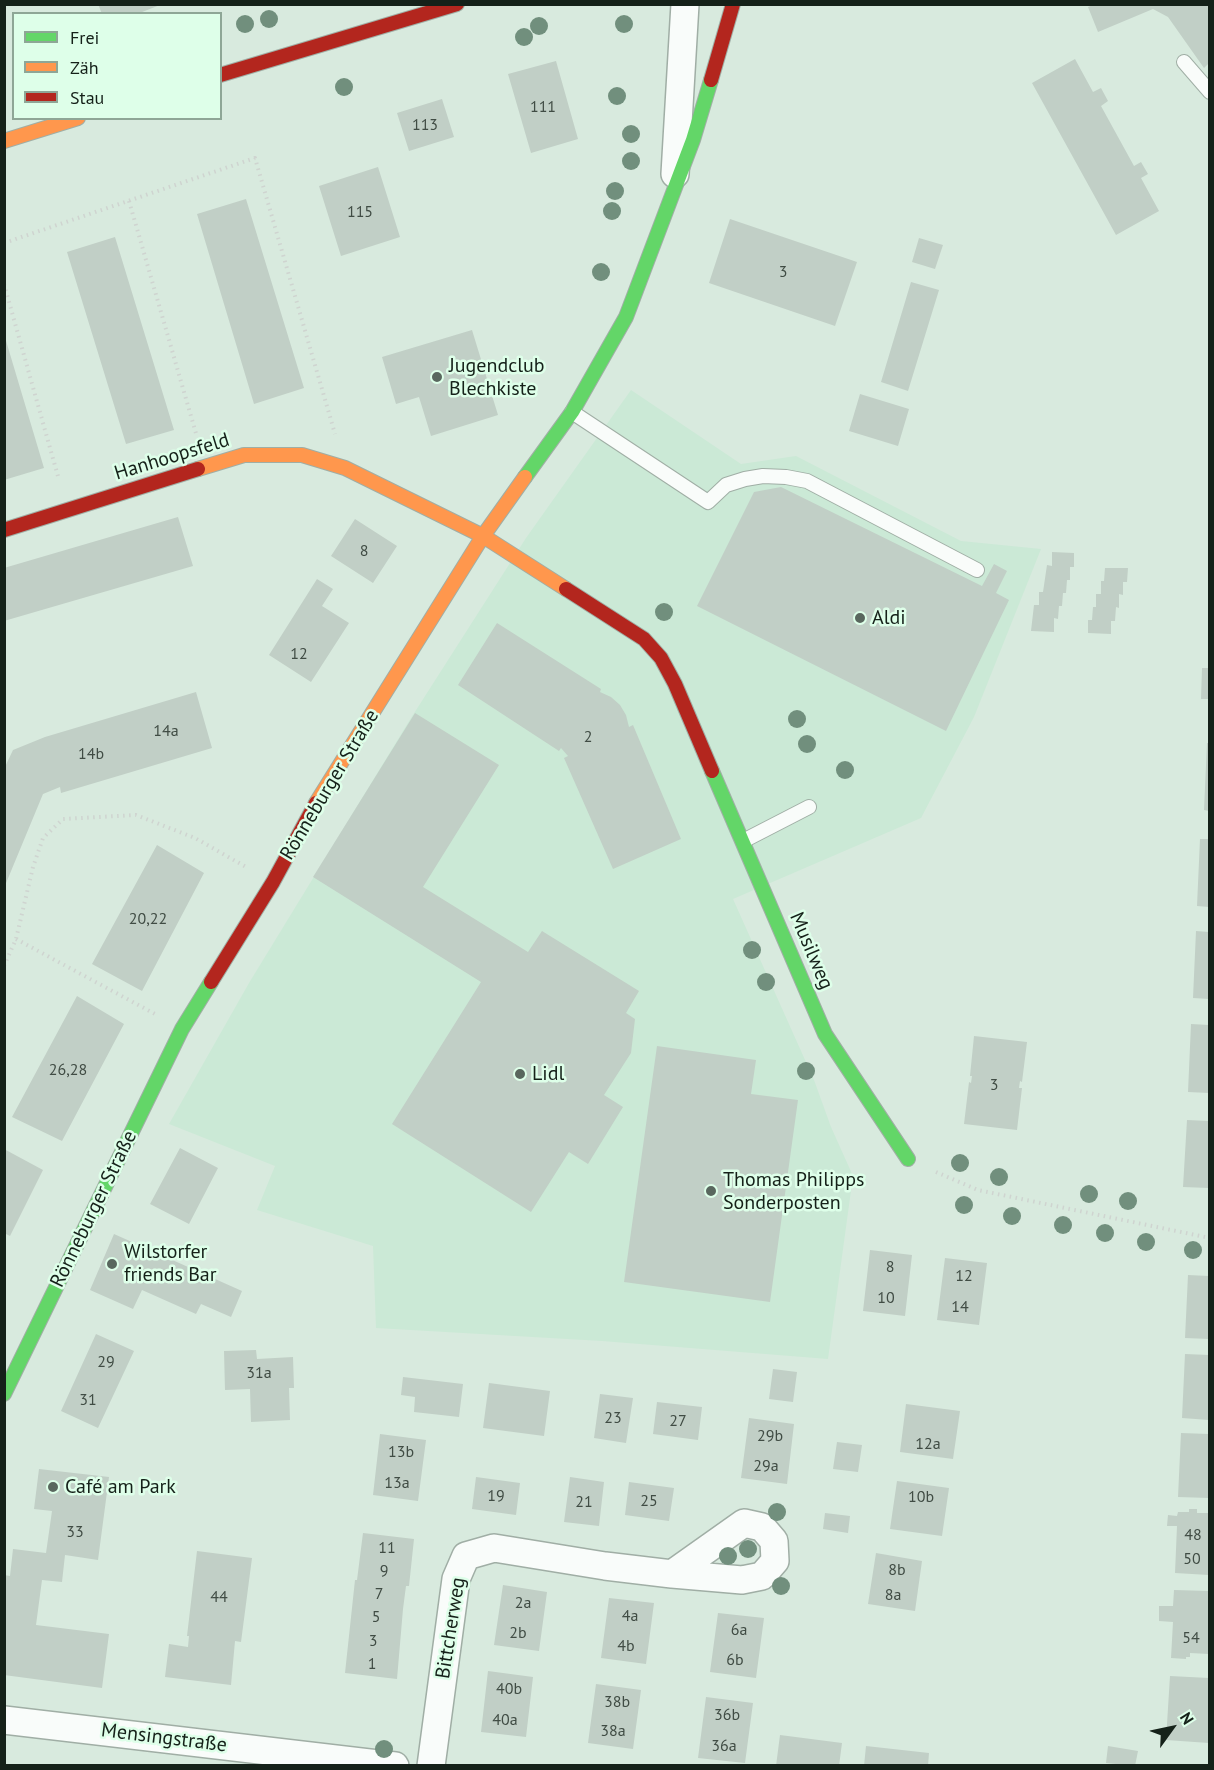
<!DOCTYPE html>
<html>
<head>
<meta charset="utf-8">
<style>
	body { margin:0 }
	#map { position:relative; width:1214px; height:1770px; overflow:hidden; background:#d8eade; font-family:"PT Sans",sans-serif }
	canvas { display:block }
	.frame { position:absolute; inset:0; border:6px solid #152119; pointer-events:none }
	.legend { position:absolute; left:12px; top:12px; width:210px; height:108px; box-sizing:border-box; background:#deffe9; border:2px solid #8ea696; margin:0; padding:8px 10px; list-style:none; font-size:18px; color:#152119 }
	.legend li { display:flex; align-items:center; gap:12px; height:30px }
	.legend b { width:30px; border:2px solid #8ea696 }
	.north { position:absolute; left:1142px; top:1698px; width:60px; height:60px; -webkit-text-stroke:4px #deffe9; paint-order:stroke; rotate:57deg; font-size:16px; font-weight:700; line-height:24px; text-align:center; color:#152119 }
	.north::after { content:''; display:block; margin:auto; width:21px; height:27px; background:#152119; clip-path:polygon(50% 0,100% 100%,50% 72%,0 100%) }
</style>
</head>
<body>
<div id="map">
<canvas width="1214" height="1770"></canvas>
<div class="frame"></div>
<ul class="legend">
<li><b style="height:8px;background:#63d668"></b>Frei</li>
<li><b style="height:8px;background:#ff974d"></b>Zäh</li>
<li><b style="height:8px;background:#b3261e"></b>Stau</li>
</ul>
<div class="north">N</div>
</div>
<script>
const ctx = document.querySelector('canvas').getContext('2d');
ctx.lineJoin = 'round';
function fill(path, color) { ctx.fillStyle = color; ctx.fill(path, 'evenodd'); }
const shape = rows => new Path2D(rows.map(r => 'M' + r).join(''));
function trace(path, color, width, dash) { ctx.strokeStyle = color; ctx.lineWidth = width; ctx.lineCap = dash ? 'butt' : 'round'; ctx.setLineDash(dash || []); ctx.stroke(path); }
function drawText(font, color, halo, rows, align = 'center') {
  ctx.font = font + ' "PT Sans",sans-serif'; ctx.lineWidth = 5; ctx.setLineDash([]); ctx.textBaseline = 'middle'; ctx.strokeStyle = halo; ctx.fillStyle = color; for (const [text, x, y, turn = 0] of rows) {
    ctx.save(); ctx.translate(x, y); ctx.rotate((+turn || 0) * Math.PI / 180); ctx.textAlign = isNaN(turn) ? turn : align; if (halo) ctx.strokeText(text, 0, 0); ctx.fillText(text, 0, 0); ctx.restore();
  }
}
fill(shape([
	[631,390,741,464,796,456,961,541,1041,549,974,717,921,818,733,899,814,1080,831,1127,853,1176,828,1359,602,1341,376,1328,373,1246,257,1210,275,1166,169,1124,249,983,411,718,526,538]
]), '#cbe9d6');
fill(shape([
	[98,4,160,4,160,5,137,14,102,14],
	[1095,4,1209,4,1209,63,1204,68,1168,17,1153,9,1098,32,1088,7],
	[1075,59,1093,92,1101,88,1108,101,1101,106,1134,166,1141,162,1148,174,1141,178,1159,211,1116,235,1032,83],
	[556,61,578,139,531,153,508,74],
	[442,99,454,137,409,151,397,113],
	[378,167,400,237,341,256,319,186],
	[246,199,304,388,254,404,197,214],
	[730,219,857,262,835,326,709,283],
	[115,237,174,430,126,444,67,252],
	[919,238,943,245,935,269,912,262],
	[911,282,939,290,908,391,881,382],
	[472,330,498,415,431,436,419,397,396,404,382,357],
	[4,334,44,468,4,480],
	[860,394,909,409,898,446,849,431],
	[781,487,982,586,994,564,1007,571,996,593,1009,600,946,731,697,606,754,492],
	[178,517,193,566,4,621,4,568],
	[355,519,397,546,373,583,331,556],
	[1052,552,1074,553,1074,567,1070,567,1070,580,1067,580,1066,593,1063,593,1062,606,1059,606,1058,619,1054,618,1054,632,1031,631,1034,605,1039,605,1039,592,1043,592,1047,565,1052,566],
	[1105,568,1128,568,1127,582,1123,582,1123,595,1119,594,1119,608,1116,607,1115,621,1111,621,1111,634,1088,633,1088,620,1092,620,1093,607,1096,607,1096,594,1101,594,1101,581,1104,581],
	[317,579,333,589,322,606,349,623,311,682,269,655],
	[497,623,601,689,600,692,611,697,620,705,626,715,629,727,633,725,681,839,613,869,564,758,568,756,561,748,559,751,458,685],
	[1202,668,1209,668,1209,699,1201,699],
	[196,692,212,748,61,793,60,787,43,794,4,888,4,769,13,750,45,737],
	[415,713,499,765,423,887,528,952,542,931,639,991,626,1013,635,1019,631,1053,604,1095,623,1107,588,1164,569,1152,531,1212,392,1124,481,982,313,877],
	[1207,743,1209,743,1209,811,1204,810],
	[1200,839,1209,839,1209,907,1197,906],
	[157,845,204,873,142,991,92,964],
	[1196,931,1209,932,1209,999,1193,998],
	[77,996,124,1024,62,1141,12,1117],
	[1191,1024,1209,1025,1209,1093,1188,1092],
	[974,1036,1027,1042,1022,1082,1020,1081,1019,1088,1022,1088,1017,1130,964,1124,969,1082,971,1083,972,1076,970,1076],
	[657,1046,756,1060,751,1094,798,1100,770,1302,624,1282],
	[1187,1120,1209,1121,1209,1188,1183,1187],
	[180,1148,218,1168,189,1224,150,1204],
	[4,1149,43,1170,10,1236,4,1233],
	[114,1234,242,1291,231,1317,201,1304,196,1314,142,1290,133,1309,90,1290],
	[870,1250,912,1255,905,1316,863,1311],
	[945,1258,987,1263,979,1325,937,1320],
	[1188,1275,1209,1276,1209,1339,1185,1338],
	[96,1334,134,1351,98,1428,61,1411],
	[256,1350,257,1359,293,1357,294,1388,289,1388,290,1420,251,1422,250,1389,225,1390,224,1351],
	[1185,1354,1209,1355,1209,1420,1182,1418],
	[773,1369,797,1372,793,1402,769,1399],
	[403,1377,463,1384,459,1417,414,1412,415,1397,401,1395],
	[489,1383,550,1391,544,1436,483,1428],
	[600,1394,633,1398,626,1443,594,1438],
	[657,1402,702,1407,698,1440,653,1434],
	[906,1404,960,1411,953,1459,900,1452],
	[749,1418,794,1424,787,1484,741,1478],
	[1181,1433,1209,1434,1209,1498,1178,1497],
	[380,1434,426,1440,418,1501,373,1495],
	[837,1442,862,1445,858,1472,833,1469],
	[39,1469,109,1477,98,1560,65,1555,62,1582,42,1580,36,1625,109,1634,102,1688,4,1675,4,1575,10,1576,13,1549,46,1553,52,1511,34,1509],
	[476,1477,520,1483,516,1515,472,1509],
	[570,1477,604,1482,599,1526,564,1522],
	[897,1481,949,1488,942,1536,890,1529],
	[629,1482,674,1488,669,1521,625,1515],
	[1189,1509,1197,1509,1197,1513,1209,1513,1209,1575,1175,1573,1177,1526,1167,1526,1168,1515,1177,1516,1178,1512,1189,1512],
	[825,1513,850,1516,848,1533,823,1529],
	[363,1533,414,1539,409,1586,406,1586,403,1609,397,1679,345,1673,355,1580,357,1580],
	[197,1551,252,1558,241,1642,235,1641,231,1685,165,1677,169,1644,188,1647,189,1636,187,1636],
	[876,1553,922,1561,915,1611,868,1604],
	[503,1585,547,1592,539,1651,494,1645],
	[1174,1590,1209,1591,1209,1654,1190,1653,1190,1657,1186,1657,1186,1659,1171,1658,1173,1622,1159,1621,1159,1606,1173,1606],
	[609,1598,654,1603,646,1664,601,1658],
	[718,1613,764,1618,756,1678,710,1672],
	[488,1671,533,1677,526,1737,481,1732],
	[1170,1676,1209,1678,1209,1743,1166,1740],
	[596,1684,641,1690,633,1749,588,1743],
	[706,1697,753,1703,745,1763,698,1758],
	[780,1735,842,1743,839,1766,776,1766],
	[866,1746,929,1753,928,1766,864,1766],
	[1108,1746,1138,1751,1135,1766,1106,1763]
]), '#c1cfc6');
const lane = shape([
	[1184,62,1210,92],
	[572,412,708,502,726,485,745,479,763,476,786,477,807,481,977,570],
	[743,841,809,807]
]);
const street = shape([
	[675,174,685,4],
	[4,1720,395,1766],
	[431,1766,456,1579,466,1556,494,1548,605,1566,672,1574,742,1580,762,1576,775,1561,774,1541,762,1527,744,1523,672,1574]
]);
const fast = shape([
	[525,477,572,412,626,317,693,140,711,80],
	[712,771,825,1034,908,1159],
	[4,1394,182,1029,211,982]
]);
const slow = shape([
	[4,141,78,118],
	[198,469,244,455,302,455,345,468,483,536,566,589],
	[316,803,483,536,525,477]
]);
const jam = shape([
	[220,75,457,4],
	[711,80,733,4],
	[4,530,198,469],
	[566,589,644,639,661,658,675,684,712,771],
	[211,982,273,882,316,803]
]);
trace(lane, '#a0aea5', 16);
trace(street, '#a0aea5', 30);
trace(fast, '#a0aea5', 16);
trace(slow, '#a0aea5', 16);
trace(jam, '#a0aea5', 16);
trace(shape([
	[129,201,197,437],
	[4,243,255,158,335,434],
	[4,284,59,480],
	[16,939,155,1014],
	[4,966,16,939,33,867,43,838,63,819,136,815,195,838,246,867],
	[936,1172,978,1190,1210,1238]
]), '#cfd4d0', 4, [1.5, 4.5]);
trace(lane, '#f9fcfa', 14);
trace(street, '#f9fcfa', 27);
trace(fast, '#63d668', 14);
trace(slow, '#ff974d', 14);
trace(jam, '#b3261e', 14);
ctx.fillStyle = '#718f7d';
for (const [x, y] of [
	[269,19],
	[245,24],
	[624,24],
	[539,26],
	[524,37],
	[344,87],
	[617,96],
	[631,134],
	[631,161],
	[615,191],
	[612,211],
	[601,272],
	[664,612],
	[797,719],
	[807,744],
	[845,770],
	[752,950],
	[766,982],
	[806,1071],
	[960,1163],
	[999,1177],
	[1089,1194],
	[1128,1201],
	[964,1205],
	[1012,1216],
	[1063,1225],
	[1105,1233],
	[1146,1242],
	[1193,1250],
	[777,1512],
	[748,1549],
	[728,1556],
	[781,1586],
	[384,1749]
]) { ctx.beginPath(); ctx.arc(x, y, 9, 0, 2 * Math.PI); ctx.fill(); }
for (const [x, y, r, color] of [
	[437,377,6,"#59675e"],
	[860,618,6,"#59675e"],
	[520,1074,6,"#59675e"],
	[711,1191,6,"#59675e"],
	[112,1264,6,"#59675e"],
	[53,1487,6,"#59675e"]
]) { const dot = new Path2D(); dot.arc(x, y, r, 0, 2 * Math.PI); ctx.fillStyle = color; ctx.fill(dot); trace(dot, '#deffe9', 2); }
drawText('16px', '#404c44', null, [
	["111",543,107],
	["113",425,125],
	["115",360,212],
	["3",783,272],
	["8",364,551],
	["12",299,654],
	["14a",166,731],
	["2",588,737],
	["14b",91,754],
	["20,22",148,919],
	["26,28",68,1070],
	["3",994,1085],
	["8",890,1267],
	["12",964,1276],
	["10",886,1298],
	["14",960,1307],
	["29",106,1362],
	["31a",259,1373],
	["31",88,1400],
	["23",613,1418],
	["27",678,1421],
	["29b",770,1436],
	["12a",928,1444],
	["13b",401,1452],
	["29a",766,1466],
	["13a",397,1483],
	["19",496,1496],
	["10b",921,1497],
	["25",649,1501],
	["21",584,1502],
	["33",75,1532],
	["48",1193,1535],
	["11",387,1548],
	["50",1192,1559],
	["8b",897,1570],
	["9",384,1571],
	["7",379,1594],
	["8a",893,1595],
	["44",219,1597],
	["2a",523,1603],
	["4a",630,1616],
	["5",376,1617],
	["6a",739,1630],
	["2b",518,1633],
	["54",1191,1638],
	["3",373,1641],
	["4b",626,1646],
	["6b",735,1660],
	["1",372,1664],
	["40b",509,1689],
	["38b",617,1702],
	["36b",727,1715],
	["40a",505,1720],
	["38a",613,1731],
	["36a",724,1746]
]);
drawText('20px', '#152119', '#deffe9', [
	["Jugendclub",449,366],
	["Blechkiste",449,389],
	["Aldi",872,618],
	["Lidl",532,1074],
	["Thomas Philipps",723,1180],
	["Sonderposten",723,1203],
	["Wilstorfer",124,1252],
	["friends Bar",124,1275],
	["Café am Park",65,1487]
], 'left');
drawText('20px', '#152119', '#deffe9', [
	["Hanhoopsfeld",172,457,-17],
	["Rönneburger Straße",330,785,-59],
	["Musilweg",811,951,67],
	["Rönneburger Straße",94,1209,-64],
	["Bittcherweg",451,1628,-81],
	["Mensingstraße",164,1738,7]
]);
</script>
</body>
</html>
